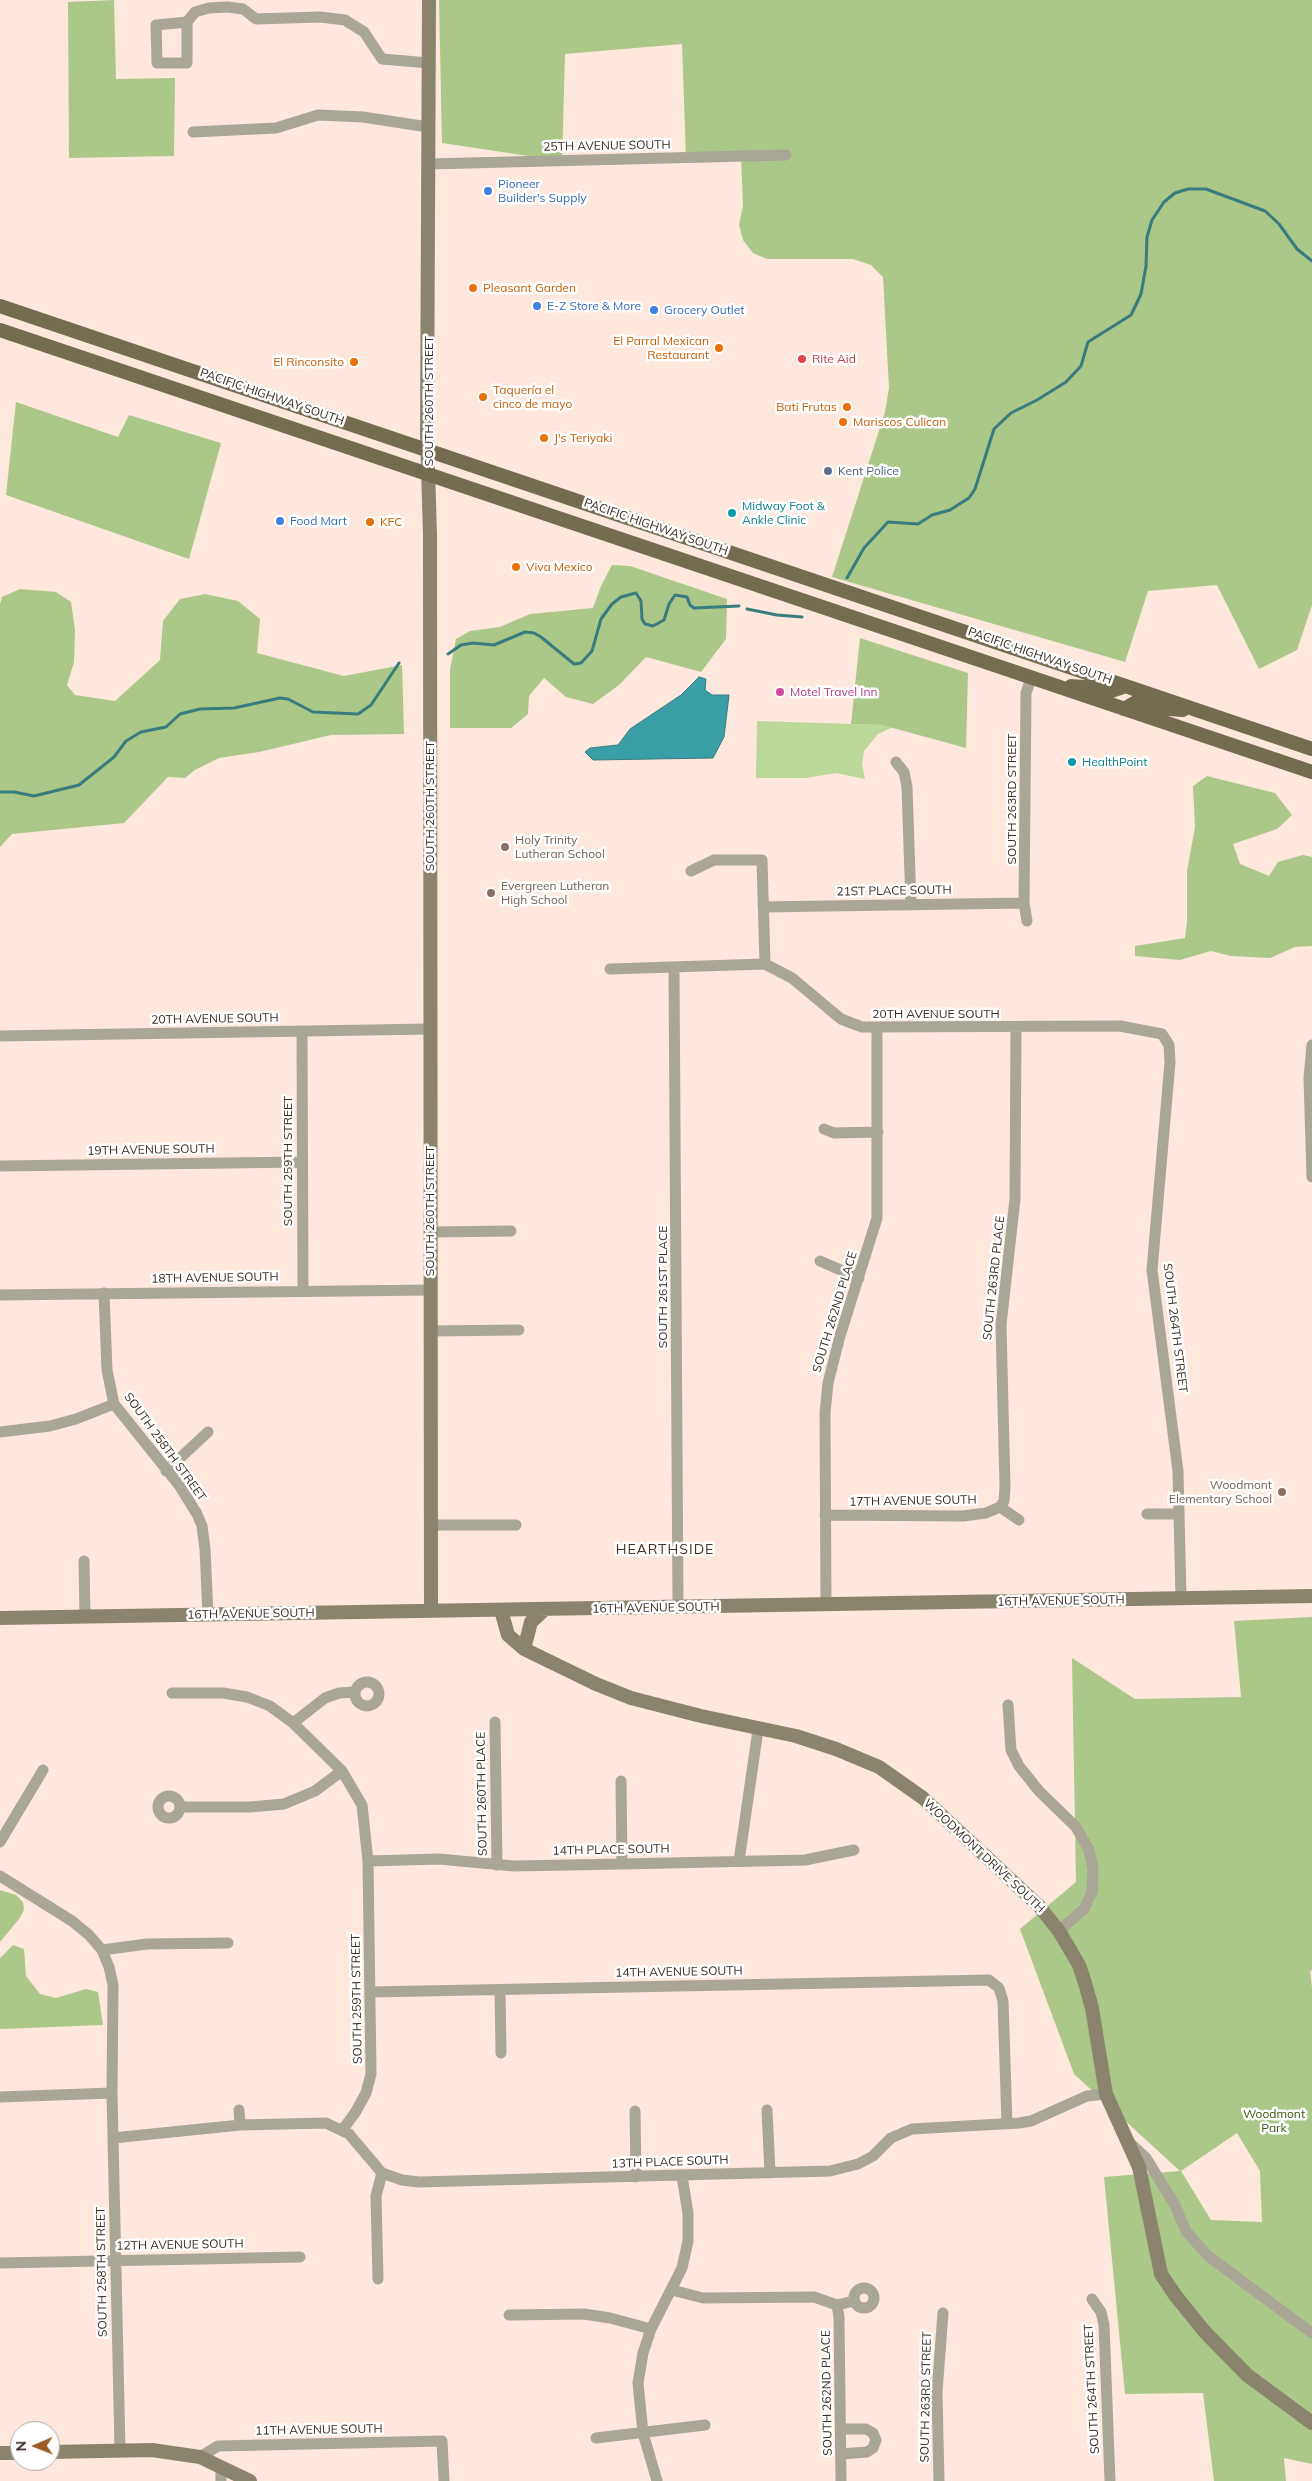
<!DOCTYPE html>
<html>
<head>
<meta charset="utf-8">
<style>
	body { margin:0 }
	#map { position:relative; width:1312px; height:2481px; overflow:hidden; background:#fee7dc; font-family:Mulish,sans-serif }
	canvas { display:block }
	.north { position:absolute; left:10px; top:2421px; width:50px; height:50px; box-sizing:border-box; background:#fff; border:1px solid #b0aaa7; border-radius:50%; rotate:269deg; font-size:14px; font-weight:700; line-height:20px; text-align:center; color:#392b24 }
	.north::after { content:''; display:block; margin:auto; width:18px; height:22px; background:#9c5d25; clip-path:polygon(50% 0,100% 100%,50% 72%,0 100%) }
</style>
</head>
<body>
<div id="map">
<canvas width="1312" height="2481"></canvas>
<div class="north">N</div>
</div>
<script>
const ctx = document.querySelector('canvas').getContext('2d');
ctx.lineJoin = 'round';
function fill(path, color) { ctx.fillStyle = color; ctx.fill(path, 'evenodd'); }
const shape = rows => new Path2D(rows.map(r => 'M' + r).join(''));
function trace(path, color, width, dash) { ctx.strokeStyle = color; ctx.lineWidth = width; ctx.lineCap = dash ? 'butt' : 'round'; ctx.setLineDash(dash || []); ctx.stroke(path); }
function drawText(font, color, halo, rows, align = 'center') {
  ctx.font = font + ' Mulish,sans-serif'; ctx.lineWidth = 5; ctx.setLineDash([]); ctx.textBaseline = 'middle'; ctx.strokeStyle = halo; ctx.fillStyle = color; for (const [text, x, y, turn = 0] of rows) {
    ctx.save(); ctx.translate(x, y); ctx.rotate((+turn || 0) * Math.PI / 180); ctx.textAlign = isNaN(turn) ? turn : align; if (halo) ctx.strokeText(text, 0, 0); ctx.fillText(text, 0, 0); ctx.restore();
  }
}
fill(shape([
	[757,721,882,725,893,727,878,734,864,751,862,765,865,779,836,773,806,778,756,778]
]), '#bbd898');
fill(shape([
	[114,0,116,79,175,78,174,156,69,158,68,2],
	[439,0,1312,0,1312,605,1297,650,1259,669,1217,585,1148,591,1125,662,832,577,885,412,889,388,883,277,871,265,853,259,767,259,753,253,743,240,739,225,743,206,741,157,686,158,682,44,565,54,562,161,442,143],
	[16,402,118,437,129,415,221,443,189,559,6,495],
	[612,565,630,566,727,599,726,639,701,672,646,657,619,685,593,704,566,697,544,678,529,696,528,714,511,728,450,728,450,669,456,639,470,631,500,627,530,614,593,608,601,586],
	[20,589,56,592,71,602,75,630,74,662,67,685,75,695,115,701,160,660,163,621,180,599,205,594,238,601,260,619,257,653,344,676,402,665,404,734,331,735,259,752,219,758,195,770,185,778,168,777,124,823,12,834,0,847,0,604,2,597],
	[860,638,968,673,966,748,882,725,851,724],
	[1207,776,1275,793,1292,815,1277,829,1233,844,1240,864,1269,876,1278,862,1303,855,1312,857,1312,946,1295,947,1270,958,1231,956,1211,951,1180,960,1135,956,1135,946,1185,938,1187,922,1187,871,1195,827,1193,786],
	[1312,1617,1312,1970,1310,1971,1312,1988,1312,2464,1284,2458,1286,2481,1214,2481,1203,2393,1125,2394,1104,2177,1180,2171,1074,2074,1020,1929,1076,1882,1072,1658,1135,1699,1241,1697,1234,1621],
	[1237,2133,1260,2171,1262,2222,1211,2220,1181,2171],
	[0,1890,16,1895,23,1902,24,1910,19,1919,0,1942],
	[13,1945,24,1949,26,1976,40,1994,56,1998,86,1989,98,1992,103,2025,0,2029,0,1958]
]), '#abc888');
const water = shape([
	[699,677,706,679,705,690,712,695,729,695,724,737,713,758,593,760,585,752,590,748,618,745,630,729,681,695,699,677]
]);
fill(water, '#399ea6');
trace(water, '#397c7f', 1);
trace(shape([
	[847,578,864,548,888,522,918,524,932,515,950,510,969,498,975,489,994,429,1011,413,1037,400,1066,382,1081,366,1088,342,1131,315,1141,294,1146,266,1147,237,1152,220,1164,202,1175,193,1188,189,1206,189,1265,211,1279,224,1297,249,1312,261],
	[747,609,777,615,802,617],
	[448,654,461,645,473,643,494,645,525,632,534,633,541,637,574,664,581,663,592,651,601,619,612,604,621,597,636,593,641,601,642,619,645,624,653,626,664,620,669,604,675,595,687,597,690,605,694,608,739,606],
	[0,792,14,792,34,796,79,785,114,757,126,741,141,732,166,727,180,714,200,709,234,708,280,698,288,699,313,712,358,714,371,705,399,663]
]), '#397c7f', 3);
trace(shape([
	[187,22,187,63,157,63,156,25,187,22,195,12,209,8,227,7,243,9,256,19,320,17,345,20,364,32,382,59,429,63],
	[193,132,276,128,318,115,363,117,428,127],
	[429,164,786,155],
	[896,762,904,772,907,787,911,905],
	[691,871,714,860,762,860,765,964],
	[763,907,1024,903],
	[1027,921,1024,903,1026,693,1031,678],
	[674,967,678,1607],
	[610,969,765,964,792,978,841,1019,862,1027,1120,1026,1162,1034,1169,1045,1170,1062,1152,1270,1178,1471,1181,1598],
	[302,1031,303,1291],
	[0,1036,430,1029],
	[1312,1045,1309,1078,1312,1177],
	[824,1129,834,1133,878,1132],
	[0,1166,302,1162],
	[431,1232,511,1231],
	[820,1261,859,1278],
	[104,1293,107,1370,114,1404,179,1485,197,1514,202,1526,205,1549,208,1615],
	[0,1295,431,1290],
	[431,1331,519,1330],
	[0,1432,50,1426,76,1419,114,1404],
	[166,1471,208,1432],
	[1000,1507,1004,1501,1005,1487,1001,1325,1015,1199,1016,1028],
	[1000,1507,1019,1520],
	[1147,1514,1179,1514],
	[825,1515,963,1516,986,1513,1000,1507],
	[431,1525,516,1525],
	[84,1561,85,1617],
	[826,1605,825,1413,828,1383,840,1336,877,1218,877,1028],
	'355 1694a12 12 0 1 1 24 0a12 12 0 1 1-24 0Z',
	[172,1693,223,1693,247,1697,270,1706,293,1723,342,1771,362,1805,368,1861,371,2074,366,2093,355,2113,343,2129],
	[1008,1705,1011,1750,1019,1766,1039,1791,1076,1827,1089,1850,1093,1869,1092,1892,1084,1909,1059,1931],
	[495,1722,497,1865],
	[293,1723,325,1698,339,1693,355,1692],
	[621,1781,622,1864],
	'158 1807a11 11 0 1 1 22 0a11 11 0 1 1-22 0Z',
	[180,1807,250,1807,284,1804,315,1791,342,1771],
	[0,1842,43,1770],
	[368,1861,439,1859,514,1866,622,1864,805,1860,854,1850],
	[739,1861,758,1730],
	[0,1876,72,1921,89,1935,102,1950,109,1967,113,1985,112,2093,120,2449],
	[102,1950,147,1944,228,1943],
	[500,1990,501,2053],
	[370,1992,989,1980,999,1988,1003,2001,1007,2124],
	[0,2097,112,2093],
	[239,2110,240,2125],
	[767,2110,770,2173],
	[635,2111,636,2177],
	[113,2138,240,2125,326,2123,349,2134,382,2173,402,2180,419,2182,830,2171,858,2164,873,2156,891,2138,912,2129,1019,2123,1031,2121,1087,2096,1106,2094],
	[1129,2142,1146,2158,1175,2205,1186,2231,1207,2255,1312,2333],
	[0,2263,300,2257],
	[378,2279,376,2196,382,2173],
	'854 2298a10 10 0 1 1 20 0a10 10 0 1 1-20 0Z',
	[672,2290,703,2298,814,2297,837,2305,854,2301],
	[1092,2299,1101,2312,1104,2325,1110,2481],
	[837,2305,839,2317,841,2481],
	[509,2315,584,2314,610,2318,651,2329],
	[841,2429,866,2429,873,2433,876,2440,873,2448,867,2452,841,2454],
	[596,2438,705,2425],
	[200,2457,218,2446,442,2441,444,2481],
	[221,2467,221,2481],
	[657,2481,643,2433,638,2383,643,2353,651,2329,682,2268,688,2241,688,2213,682,2176],
	[939,2481,937,2392,943,2313]
]), '#aaa697', 11);
trace(shape([
	[429,0,427,435,430,535,431,1611],
	[501,1610,508,1635,524,1649,596,1684,631,1698,701,1716,796,1736,836,1749,879,1767,923,1798,1039,1906,1059,1931,1079,1965,1085,1983,1092,2008,1106,2094,1139,2167,1161,2274,1175,2295,1204,2331,1247,2375,1312,2423],
	[0,1618,1312,1596],
	[524,1649,531,1622,545,1609],
	[50,2452,152,2450,200,2457,250,2481],
	[0,2453,20,2453]
]), '#8a846e', 14);
trace(shape([
	[0,306,1312,749],
	[0,330,1312,772],
	[1071,686,1096,688,1108,692,1126,686],
	[1124,709,1136,702,1157,708,1183,710]
]), '#736c51', 14);
for (const [x, y, r, color] of [
	[488,191,5,"#3f7fe0"],
	[473,288,5,"#e8710a"],
	[537,306,5,"#3f7fe0"],
	[654,310,5,"#3f7fe0"],
	[719,348,5,"#e8710a"],
	[802,359,5,"#e0444e"],
	[354,362,5,"#e8710a"],
	[483,397,5,"#e8710a"],
	[847,407,5,"#e8710a"],
	[843,422,5,"#e8710a"],
	[544,438,5,"#e8710a"],
	[828,471,5,"#5c6f8a"],
	[732,513,5,"#0f9aa8"],
	[280,521,5,"#3f7fe0"],
	[370,522,5,"#e8710a"],
	[516,567,5,"#e8710a"],
	[780,692,5,"#d1479c"],
	[1072,762,5,"#0f9aa8"],
	[505,847,5,"#8d6e63"],
	[491,893,5,"#8d6e63"],
	[1282,1492,5,"#8d6e63"]
]) { const dot = new Path2D(); dot.arc(x, y, r, 0, 2 * Math.PI); ctx.fillStyle = color; ctx.fill(dot); trace(dot, '#fff', 2); }
drawText('12px', '#392b24', '#fff', [
	["25TH AVENUE SOUTH",607,146,-1],
	["PACIFIC HIGHWAY SOUTH",272,397,19],
	["SOUTH 260TH STREET",429,401,-90],
	["PACIFIC HIGHWAY SOUTH",656,527,19],
	["PACIFIC HIGHWAY SOUTH",1040,656,19],
	["SOUTH 263RD STREET",1012,799,-90],
	["SOUTH 260TH STREET",430,806,-90],
	["21ST PLACE SOUTH",894,891,-1],
	["20TH AVENUE SOUTH",936,1014],
	["20TH AVENUE SOUTH",215,1019,-1],
	["19TH AVENUE SOUTH",151,1150,-1],
	["SOUTH 259TH STREET",288,1161,-90],
	["SOUTH 260TH STREET",430,1211,-90],
	["18TH AVENUE SOUTH",215,1278,-1],
	["SOUTH 263RD PLACE",994,1278,-84],
	["SOUTH 261ST PLACE",663,1287,-90],
	["SOUTH 262ND PLACE",835,1312,-73],
	["SOUTH 264TH STREET",1175,1328,83],
	["SOUTH 258TH STREET",165,1447,54],
	["17TH AVENUE SOUTH",913,1501,-1],
	["16TH AVENUE SOUTH",1061,1601,-1],
	["16TH AVENUE SOUTH",656,1608,-1],
	["16TH AVENUE SOUTH",251,1614,-1],
	["SOUTH 260TH PLACE",482,1794,-91],
	["14TH PLACE SOUTH",611,1850,-1],
	["WOODMONT DRIVE SOUTH",984,1856,43],
	["14TH AVENUE SOUTH",679,1972,-1],
	["SOUTH 259TH STREET",357,1999,-91],
	["13TH PLACE SOUTH",670,2162,-2],
	["12TH AVENUE SOUTH",180,2245,-1],
	["SOUTH 258TH STREET",102,2272,-91],
	["SOUTH 264TH STREET",1092,2389,-93],
	["SOUTH 262ND PLACE",827,2393,-91],
	["SOUTH 263RD STREET",926,2397,-89],
	["11TH AVENUE SOUTH",319,2430,-1]
]);
drawText('12px', '#366cbe', '#fff', [
	["Pioneer",498,184],
	["Builder's Supply",498,198],
	["E-Z Store & More",547,306],
	["Grocery Outlet",664,310],
	["Food Mart",290,521]
], 'left');
drawText('12px', '#c56008', '#fff', [
	["Pleasant Garden",483,288],
	["El Parral Mexican",709,341,"right"],
	["Restaurant",709,355,"right"],
	["El Rinconsito",344,362,"right"],
	["Taquería el",493,390],
	["cinco de mayo",493,404],
	["Bati Frutas",837,407,"right"],
	["Mariscos Culican",853,422],
	["J's Teriyaki",554,438],
	["KFC",380,522],
	["Viva Mexico",526,567]
], 'left');
drawText('12px', '#be3a42', '#fff', [
	["Rite Aid",812,359]
], 'left');
drawText('12px', '#4e5e75', '#fff', [
	["Kent Police",838,471]
], 'left');
drawText('12px', '#0d838f', '#fff', [
	["Midway Foot &",742,506],
	["Ankle Clinic",742,520],
	["HealthPoint",1082,762]
], 'left');
drawText('12px', '#b23c85', '#fff', [
	["Motel Travel Inn",790,692]
], 'left');
drawText('12px', '#785e54', '#fff', [
	["Holy Trinity",515,840],
	["Lutheran School",515,854],
	["Evergreen Lutheran",501,886],
	["High School",501,900],
	["Woodmont",1272,1485,"right"],
	["Elementary School",1272,1499,"right"]
], 'left');
drawText('12px', '#3b540f', '#fff', [
	["Woodmont",1274,2114],
	["Park",1274,2128]
]);
ctx.letterSpacing = '1px';
drawText('14px', '#4d3122', '#fff', [
	["HEARTHSIDE",665,1550]
]);
ctx.letterSpacing = '0px';
</script>
</body>
</html>
